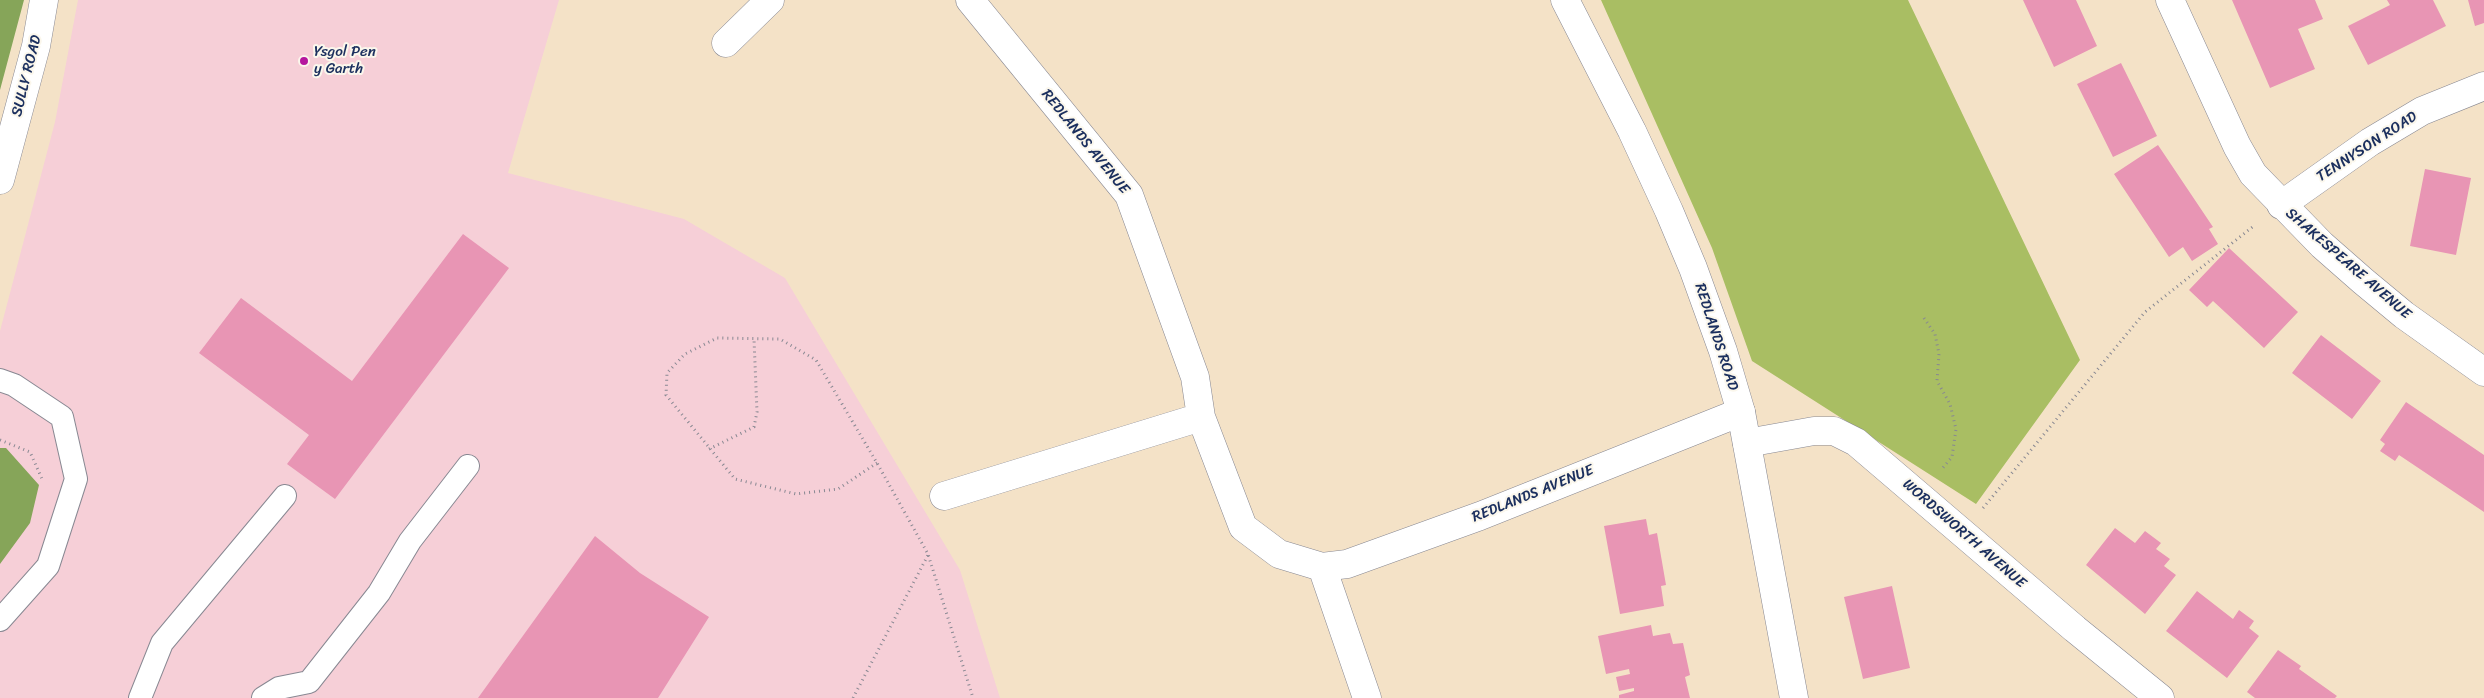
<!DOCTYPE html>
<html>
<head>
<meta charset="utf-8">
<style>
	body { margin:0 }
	canvas { display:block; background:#f4e2c7 }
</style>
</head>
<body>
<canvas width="2484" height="698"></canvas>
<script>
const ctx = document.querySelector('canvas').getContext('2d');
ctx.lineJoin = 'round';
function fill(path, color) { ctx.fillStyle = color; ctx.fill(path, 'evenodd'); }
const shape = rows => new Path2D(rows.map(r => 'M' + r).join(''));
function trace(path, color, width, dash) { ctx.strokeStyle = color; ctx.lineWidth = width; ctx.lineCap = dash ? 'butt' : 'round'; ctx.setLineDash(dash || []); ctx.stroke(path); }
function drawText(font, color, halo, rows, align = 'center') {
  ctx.font = font + ' Sriracha,sans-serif'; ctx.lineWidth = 4; ctx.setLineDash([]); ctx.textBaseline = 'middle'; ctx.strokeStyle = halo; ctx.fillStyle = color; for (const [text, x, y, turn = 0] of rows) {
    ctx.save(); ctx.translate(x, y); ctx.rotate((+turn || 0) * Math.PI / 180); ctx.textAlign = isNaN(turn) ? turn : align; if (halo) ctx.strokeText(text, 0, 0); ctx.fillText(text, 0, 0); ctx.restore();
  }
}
fill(shape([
	[78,0,559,0,508,173,684,219,785,278,960,570,1000,698,0,698,0,331,55,122]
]), '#f6cfd7');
fill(shape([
	[1601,0,1908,0,2080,360,1976,504,1752,361,1712,248]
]), '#a9be63');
fill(shape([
	[0,0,24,0,0,90],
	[0,448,6,448,39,485,30,523,0,564]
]), '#86a559');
fill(shape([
	[2023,0,2076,0,2097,46,2054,67],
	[2232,0,2315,0,2323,19,2298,29,2315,69,2270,88],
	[2387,0,2433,0,2446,26,2368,65,2348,26,2390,5],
	[2468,0,2484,0,2484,23,2475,26],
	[2121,63,2157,136,2113,157,2077,84],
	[2158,145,2213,227,2209,229,2218,244,2192,261,2183,247,2169,257,2114,174],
	[2425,169,2471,178,2456,255,2410,246],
	[463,234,509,268,335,499,287,464,309,435,199,353,241,298,352,381],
	[2229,248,2298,312,2264,348,2213,301,2207,307,2189,290],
	[2321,335,2381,381,2352,419,2292,373],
	[2406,402,2484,455,2484,512,2399,455,2395,461,2380,451,2385,444,2380,440],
	[1646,519,1649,535,1657,533,1666,585,1661,586,1664,606,1620,614,1604,526],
	[2115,528,2135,543,2145,531,2161,543,2156,549,2170,559,2164,566,2176,575,2145,614,2086,565],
	[595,536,640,573,709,617,658,698,478,698],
	[1892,586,1910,668,1863,679,1844,597],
	[2197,591,2233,619,2239,610,2254,621,2249,628,2259,636,2227,678,2166,631],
	[1651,625,1653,636,1670,633,1673,644,1683,643,1690,675,1685,677,1690,698,1619,698,1619,695,1634,691,1634,688,1619,691,1616,677,1630,674,1629,669,1606,674,1598,636],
	[2278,650,2301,666,2299,669,2337,696,2335,698,2255,698,2247,692]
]), '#e895b4');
const lane = shape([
	[0,380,14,385,62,417,76,479,48,566,0,620],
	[140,698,162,643,285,496],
	[263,698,279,688,309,682,379,593,410,541,468,466]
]);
const street = shape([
	[970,0,1129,195,1195,377,1201,417,1243,527,1279,554,1322,567,1347,564,1480,516,1741,412],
	[2170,0,2237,146,2253,174,2322,245,2363,281,2404,315,2484,372],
	[726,43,770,0],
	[2281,205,2370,142,2422,111,2484,86],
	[1747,443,1814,431,1834,431,1856,442,2075,629,2160,698],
	[944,496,1201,417],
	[1322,567,1367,698]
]);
const secondary = shape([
	[1565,0,1632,131,1669,211,1693,268,1723,351,1741,412,1794,698],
	[0,180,36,46,44,0]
]);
trace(lane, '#888892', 24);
trace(street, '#888892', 29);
trace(secondary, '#888892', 29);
trace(shape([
	[1924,318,1935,334,1939,354,1937,381,1950,404,1956,429,1952,457,1941,470],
	[0,440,30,452,42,479],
	[709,449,754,427,757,412,754,339],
	[877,463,838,489,796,494,735,479,666,395,667,373,685,354,717,338,780,339,816,360,877,463,928,554,973,698],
	[1983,508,2145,312,2255,225],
	[853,698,928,555]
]), '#888892', 3, [1, 4]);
trace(lane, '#fff', 22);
trace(street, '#fff', 28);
trace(secondary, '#fff', 28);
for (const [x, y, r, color] of [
	[304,61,5,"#b5179e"]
]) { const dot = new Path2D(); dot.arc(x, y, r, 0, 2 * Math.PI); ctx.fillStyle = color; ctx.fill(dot); trace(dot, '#fbf7ec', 2); }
drawText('15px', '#1b2f5e', '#fbf7ec', [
	["Ysgol Pen",314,52],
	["y Garth",314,69]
], 'left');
drawText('15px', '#1b2f5e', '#fbf7ec', [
	["SULLY ROAD",27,76,-76],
	["REDLANDS AVENUE",1085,142,51],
	["TENNYSON ROAD",2367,147,-33],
	["SHAKESPEARE AVENUE",2348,264,41],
	["REDLANDS ROAD",1716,337,72],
	["REDLANDS AVENUE",1533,494,-22],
	["WORDSWORTH AVENUE",1964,534,41]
]);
</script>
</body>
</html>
